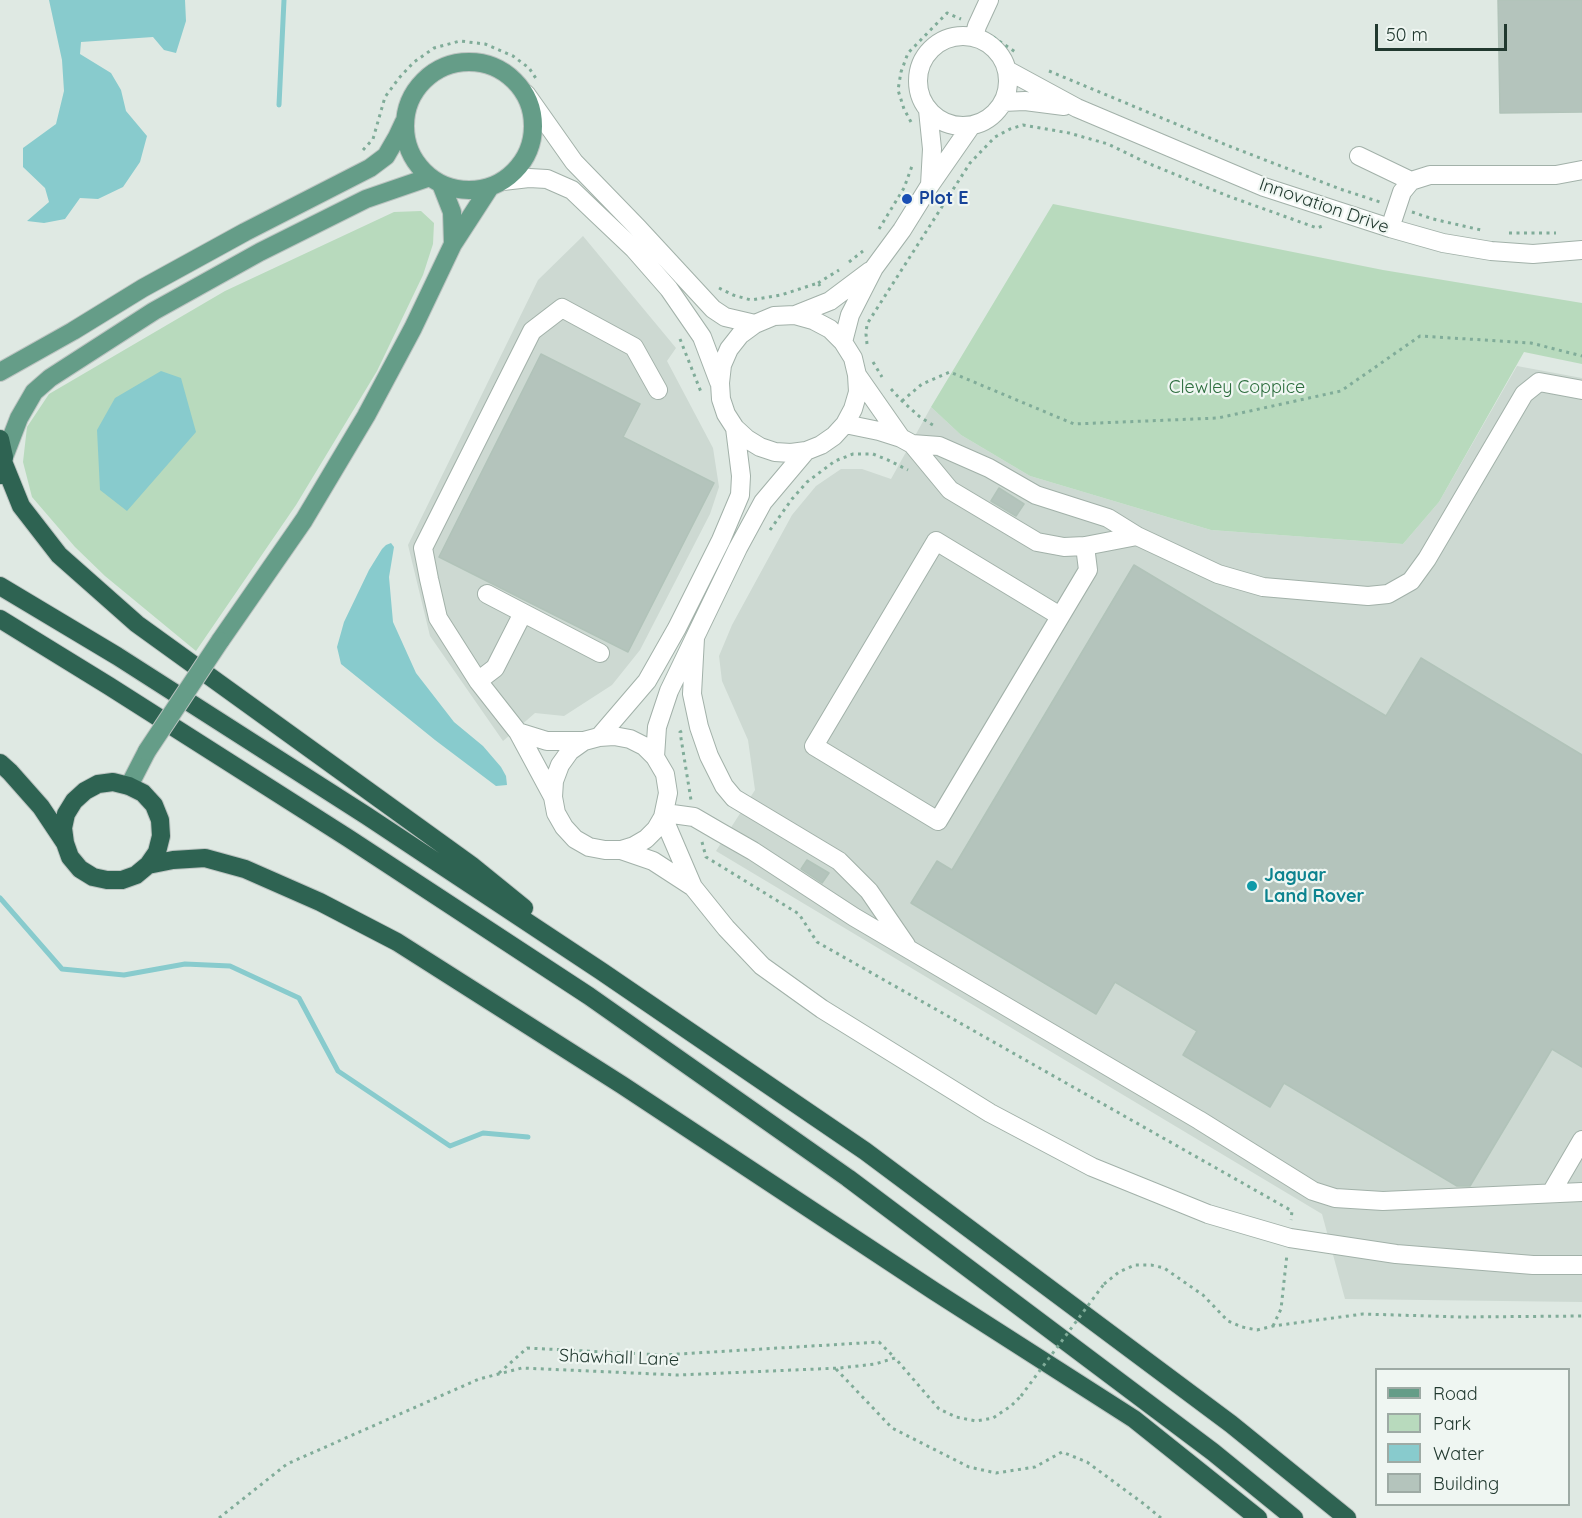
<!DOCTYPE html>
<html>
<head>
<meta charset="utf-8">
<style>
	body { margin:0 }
	#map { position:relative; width:1582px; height:1518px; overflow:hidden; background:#dfe9e3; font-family:Quicksand,sans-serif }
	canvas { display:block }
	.legend { position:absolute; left:1375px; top:1368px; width:195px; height:138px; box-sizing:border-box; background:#eff6f2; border:2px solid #9daaa4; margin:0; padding:8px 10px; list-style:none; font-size:18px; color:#21392f }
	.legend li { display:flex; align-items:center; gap:12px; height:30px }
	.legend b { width:30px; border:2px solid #9daaa4 }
	.scale { position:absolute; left:1375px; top:24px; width:132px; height:27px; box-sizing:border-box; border:3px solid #21392f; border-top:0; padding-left:8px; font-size:18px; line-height:21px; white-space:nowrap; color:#21392f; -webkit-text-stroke:4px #eff6f2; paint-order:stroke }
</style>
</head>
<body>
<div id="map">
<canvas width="1582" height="1518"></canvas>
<ul class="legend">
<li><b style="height:8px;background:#659d88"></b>Road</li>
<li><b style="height:16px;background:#b8dabd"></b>Park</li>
<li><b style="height:16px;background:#88cbcd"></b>Water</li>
<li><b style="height:16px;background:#b4c4bc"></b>Building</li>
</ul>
<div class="scale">50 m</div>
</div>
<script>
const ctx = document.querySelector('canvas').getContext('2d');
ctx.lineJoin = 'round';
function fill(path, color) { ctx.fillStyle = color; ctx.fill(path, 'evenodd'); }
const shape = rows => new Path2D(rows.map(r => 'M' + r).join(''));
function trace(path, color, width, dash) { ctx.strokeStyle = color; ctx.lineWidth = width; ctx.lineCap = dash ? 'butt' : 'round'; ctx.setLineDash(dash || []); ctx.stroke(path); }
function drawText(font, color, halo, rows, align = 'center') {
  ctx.font = font + ' Quicksand,sans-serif'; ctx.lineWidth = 4.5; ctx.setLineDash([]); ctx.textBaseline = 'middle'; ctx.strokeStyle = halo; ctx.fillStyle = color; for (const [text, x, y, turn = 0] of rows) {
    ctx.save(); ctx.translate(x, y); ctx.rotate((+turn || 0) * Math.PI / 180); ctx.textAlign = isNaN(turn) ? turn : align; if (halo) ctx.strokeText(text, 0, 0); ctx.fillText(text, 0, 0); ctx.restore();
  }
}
fill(shape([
	[583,236,676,348,667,361,713,448,719,487,710,514,640,650,612,685,564,716,535,713,503,741,430,636,408,545,538,280],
	[1517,366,1582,378,1582,1302,1345,1299,1322,1214,716,851,755,790,748,740,722,681,719,656,732,625,792,515,816,486,841,469,862,469,891,479,931,407,961,435,1030,476,1211,530,1403,544,1439,502]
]), '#cdd9d2');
fill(shape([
	[1053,204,1383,270,1582,303,1582,364,1524,352,1439,502,1403,544,1211,530,1030,476,961,435,931,407],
	[421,211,434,223,433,244,423,275,377,371,296,505,196,651,105,576,75,547,32,497,23,462,27,427,49,394,225,291,394,212]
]), '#b8dabd');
fill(shape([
	[49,0,185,0,186,21,176,53,164,50,153,37,81,42,80,54,111,73,121,90,126,111,147,136,140,162,123,187,98,199,80,198,65,219,44,223,27,221,49,202,45,188,23,167,23,148,56,124,64,91,62,60],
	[161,371,181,378,196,432,127,511,100,490,97,430,115,398],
	[391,543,394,547,389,577,393,622,416,673,454,722,483,746,501,767,506,776,507,785,496,786,435,740,341,664,337,647,344,622,369,570,382,549,386,545]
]), '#88cbcd');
trace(shape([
	[279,105,284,0],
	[0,898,62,969,124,975,185,964,230,966,299,998,338,1071,450,1146,483,1133,528,1137]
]), '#88cbcd', 5);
const building = shape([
	[1498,0,1582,0,1582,112,1500,113,1498,0],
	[541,354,640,404,623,437,714,483,628,652,439,557,541,354],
	[999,488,1024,504,1016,516,991,501,999,488],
	[1134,565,1386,716,1421,658,1582,755,1582,1067,1552,1049,1470,1186,1457,1186,1284,1083,1270,1107,1183,1055,1197,1031,1115,982,1096,1014,911,903,937,861,952,870,1134,565],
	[807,860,829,873,822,883,801,869,807,860]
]);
fill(building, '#b4c4bc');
trace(building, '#b1c3b9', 1.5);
const minor = shape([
	'918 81a45 45 0 1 1 90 0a45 45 0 1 1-90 0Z',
	[974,37,977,26,989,0],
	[1007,70,1077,108,1264,187,1390,228,1443,243,1491,251,1533,254,1582,250],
	[526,94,574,162,639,229,713,309,725,317,755,324,774,316,795,315,813,320,830,329,843,342,853,358,857,375,858,392,853,409,845,424,834,436,821,445,806,451,791,453,775,452,760,447,747,439,735,428,726,414,721,399,720,383,722,365,729,349,740,335,755,324],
	[1003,102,1025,101,1064,106],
	[928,110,932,149,930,185],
	[1359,156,1411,181],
	[503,181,529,178,547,179,572,190,596,213,634,249,669,289,702,337,719,382],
	[1390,228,1402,192,1411,181,1430,175,1556,175,1582,170],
	[795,315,830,301,870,271],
	[843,342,850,315,874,268,902,230,930,185,971,126],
	[857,375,901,438],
	[845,424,879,431,901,438,912,444,950,490,1037,542,1064,547,1085,546,1137,536],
	[912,444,939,446,989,468,1036,495,1108,518,1137,536,1218,574,1263,587,1368,596,1388,594,1411,581,1427,559,1524,394,1539,382,1582,390],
	[487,594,600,653],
	[1060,616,936,541,814,746,938,821,1088,570,1085,546],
	[695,638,692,694,699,727,709,756,724,786,734,798,839,861,869,891,906,945],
	[478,681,495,668,523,613],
	[518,732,547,741,584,741],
	[599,737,647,681,677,628,721,540,740,495,741,476,735,428],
	[655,757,657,727,669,691,738,548,763,502,806,451],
	[553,797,518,732,478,681,438,618,429,579,423,548,532,331,562,308,634,347,658,390],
	[665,813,694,817,718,831,753,851,854,917,1199,1120,1313,1191,1335,1198,1383,1201,1582,1192],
	[663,817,693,887,726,928,762,966,822,1009,990,1113,1092,1167,1208,1214,1290,1238,1396,1254,1533,1265,1582,1265],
	[621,850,634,846,646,839,656,829,663,817,668,793,665,774,655,757,644,746,630,739,614,736,599,737,584,741,570,751,560,765,554,781,553,797,556,813,564,827,575,839,589,847,605,850,621,850,653,861,693,887],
	[1551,1193,1582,1140]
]);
const major = shape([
	'405 126a64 64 0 1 1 128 0a64 64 0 1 1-128 0Z',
	[441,184,452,212,453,244],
	[0,372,73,331,143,288,245,232,370,168,386,156,397,137,404,122],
	[4,457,19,418,34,392,50,378,154,311,260,252,366,199,430,177],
	[220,641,304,520,366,416,413,328,453,244,490,187],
	[129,786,147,751]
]);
const highway = shape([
	[0,439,4,457,1,475],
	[4,464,21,506,59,555,137,624,471,865,524,908],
	[0,586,117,656,367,816,601,971,865,1151,1231,1424,1347,1518],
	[0,619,109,686,348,838,589,996,848,1178,1213,1452,1294,1518],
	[0,763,10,772,41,807,65,843,70,857,80,869,93,877,107,880,122,880,136,875,148,865,157,852,161,836,160,820,154,805,143,793,129,786,113,782,98,784,85,791,74,801,66,814,63,828,65,843],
	[148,865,173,860,205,858,245,869,320,902,397,942,622,1085,934,1291,1134,1419,1258,1518]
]);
trace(minor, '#a2b1a9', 20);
trace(major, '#bcc4c1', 20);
trace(highway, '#bcc4c1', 20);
trace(shape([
	[993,37,1017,53],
	[1049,71,1229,146,1340,189,1380,202],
	[911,122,904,109,898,90,901,72,908,53,947,13,961,19],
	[363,150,373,139,385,97,399,78,414,62,434,48,460,41,485,44,513,56,529,68,537,80],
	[1412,212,1433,219,1481,230],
	[879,229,904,188,912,166],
	[1509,233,1556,233],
	[849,262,863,251],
	[818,283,839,270],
	[719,288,733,295,751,300,781,295,818,283,820,286],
	[680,339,701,392],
	[867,344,866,334,867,324,970,163,995,137,1010,129,1023,125,1069,133,1108,144,1145,162,1228,196,1317,228,1325,225],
	[873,362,882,377],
	[891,389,902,401,920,417,936,427],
	[902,401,922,384,950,372,1074,424,1218,418,1341,391,1420,336,1531,343,1582,356],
	[770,530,792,499,807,482,835,461,853,454,873,454,888,460,908,470],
	[682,731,680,732,691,800],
	[702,842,706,857,799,914,817,942,1292,1211,1291,1220],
	[1104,1284,1119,1272,1135,1265,1151,1265,1164,1268,1203,1295,1228,1321,1242,1327,1257,1330,1273,1326,1363,1314,1462,1317,1582,1316],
	[1273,1326,1281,1309,1287,1254],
	[836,1369,892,1428,969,1467,996,1473,1035,1467,1062,1452,1087,1462,1144,1504,1161,1518],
	[499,1373,527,1348,662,1355,879,1342,895,1358],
	[219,1518,287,1464,479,1379,522,1368,678,1375,840,1368,875,1364,895,1358,939,1409,956,1417,976,1421,993,1418,1011,1406,1021,1396]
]), '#80ac99', 3, [3, 4.5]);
trace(minor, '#fff', 18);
trace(major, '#659d88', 18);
trace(highway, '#2e6352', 18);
const majorBridge = shape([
	[147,751,220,641]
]);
trace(majorBridge, '#bcc4c1', 20, []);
trace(shape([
	[1021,1396,1104,1284]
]), '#80ac99', 3, [3, 4.5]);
trace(majorBridge, '#659d88', 18);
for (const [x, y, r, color] of [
	[907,199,6,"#1a4fb4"],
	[1252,886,6,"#0f9aa8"]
]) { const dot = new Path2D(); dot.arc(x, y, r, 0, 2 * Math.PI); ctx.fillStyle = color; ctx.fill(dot); trace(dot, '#eff6f2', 2); }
drawText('bold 18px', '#164399', '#eff6f2', [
	["Plot E",919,199]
], 'left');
drawText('18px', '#21392f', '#eff6f2', [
	["Innovation Drive",1324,206,19],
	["Shawhall Lane",619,1358,2]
]);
drawText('18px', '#2d6e3e', '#eff6f2', [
	["Clewley Coppice",1237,388]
]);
drawText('bold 18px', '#0d838f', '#eff6f2', [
	["Jaguar",1264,876],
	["Land Rover",1264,897]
], 'left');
</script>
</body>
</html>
